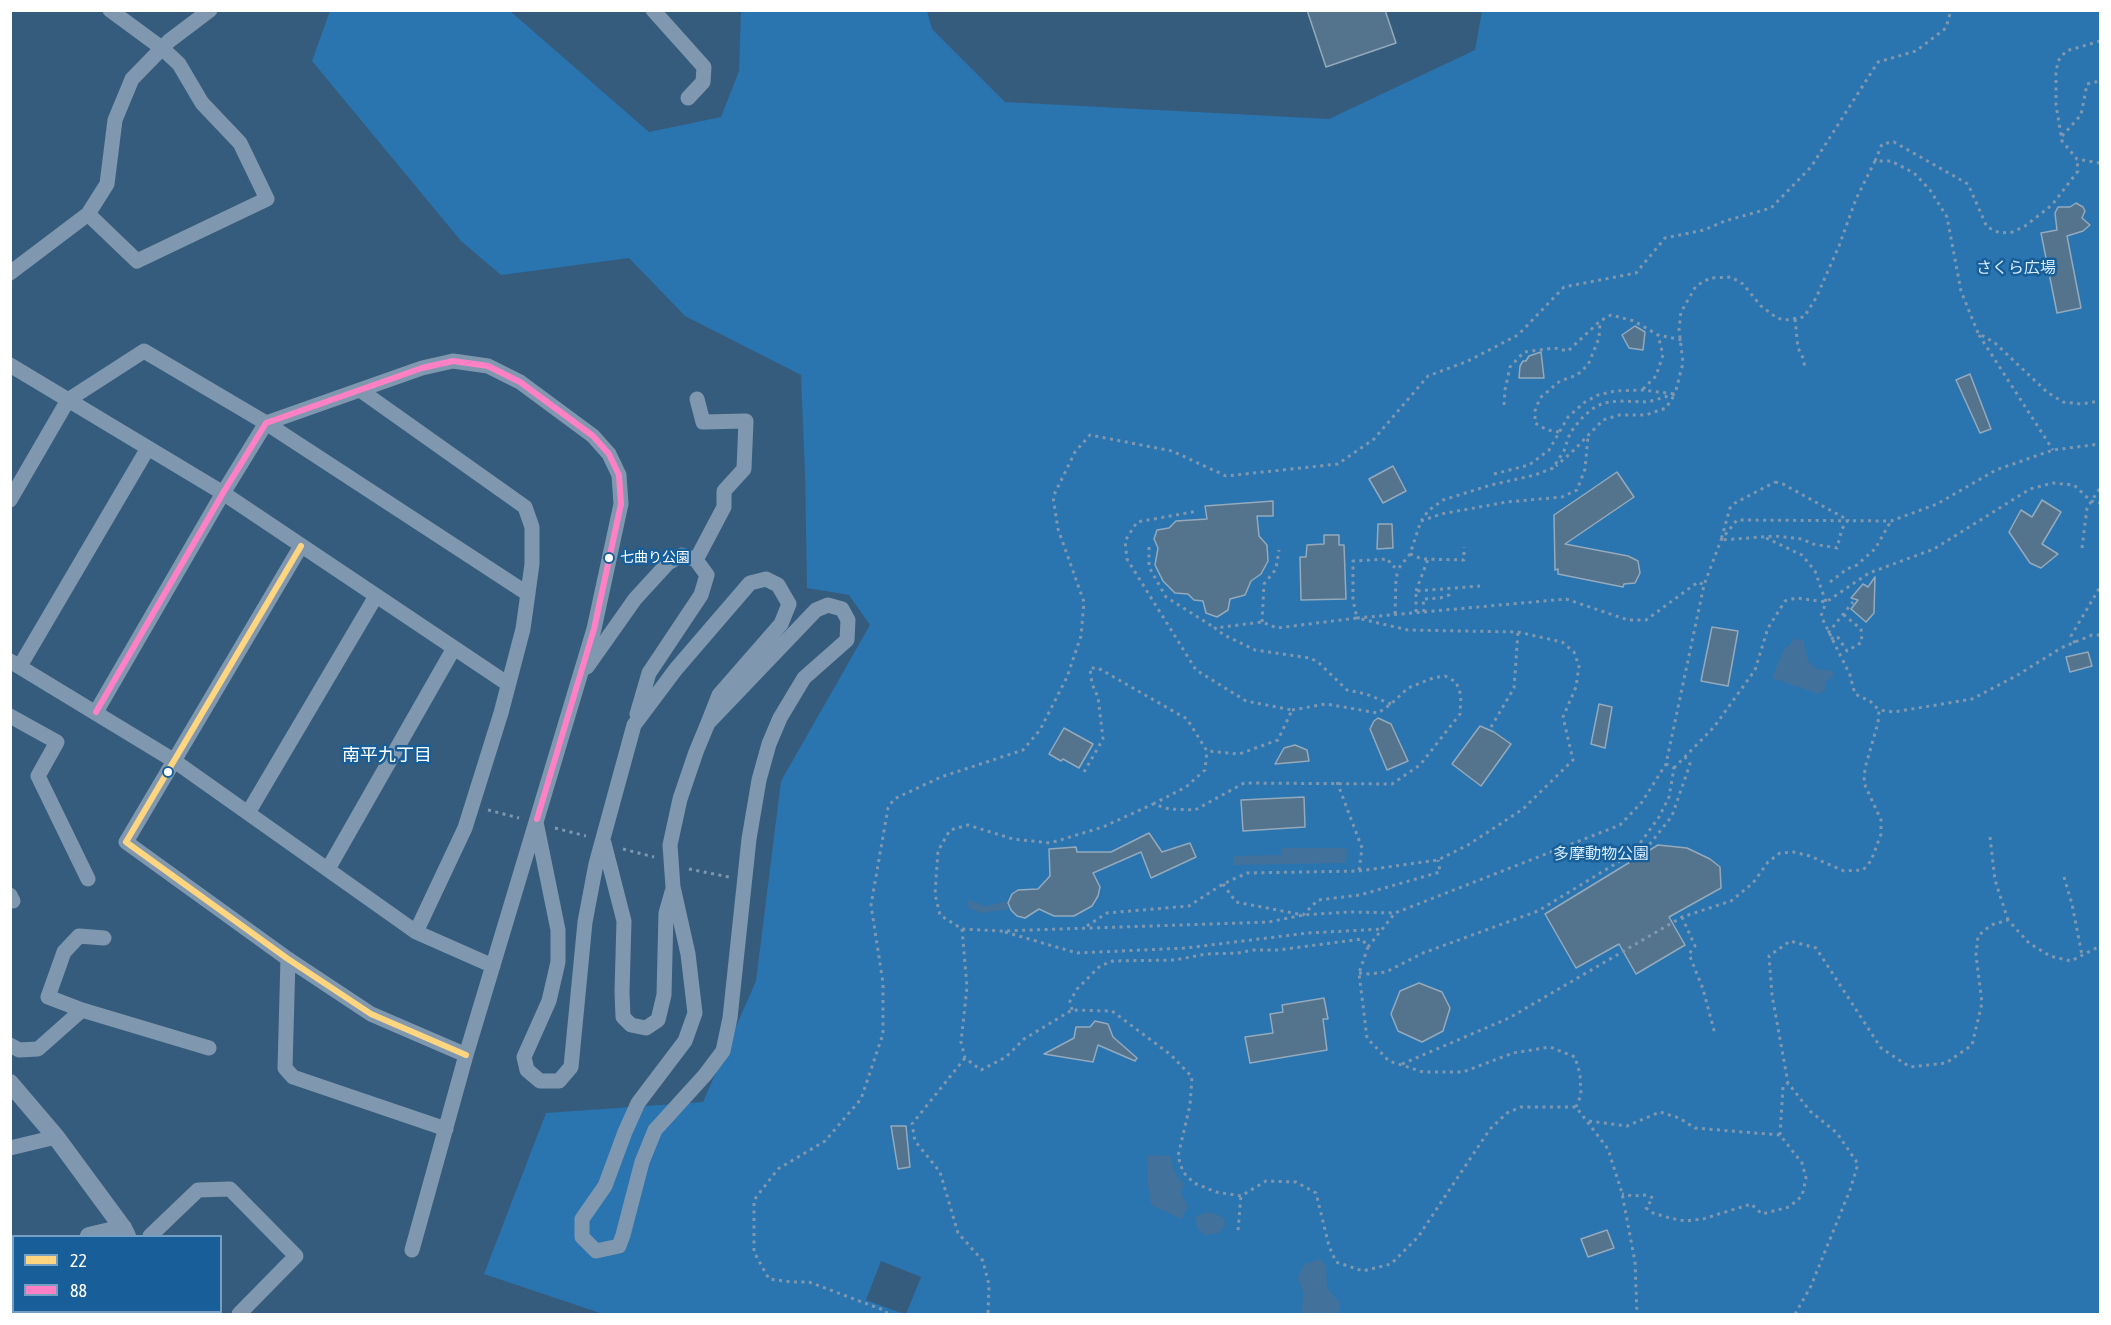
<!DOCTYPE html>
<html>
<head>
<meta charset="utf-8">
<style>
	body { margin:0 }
	#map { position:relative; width:2111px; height:1325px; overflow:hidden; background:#355c7d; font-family:"Asap Condensed",sans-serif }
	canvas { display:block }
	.frame { position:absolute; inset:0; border:12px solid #fff; pointer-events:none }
	.legend { position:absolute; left:12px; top:1235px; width:210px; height:78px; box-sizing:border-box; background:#185f9a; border:2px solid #749fc2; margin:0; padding:8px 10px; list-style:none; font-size:18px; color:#fff }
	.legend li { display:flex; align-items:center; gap:12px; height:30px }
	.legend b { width:30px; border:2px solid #749fc2 }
</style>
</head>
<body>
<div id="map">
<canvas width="2111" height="1325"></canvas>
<div class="frame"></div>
<ul class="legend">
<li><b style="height:8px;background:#ffd580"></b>22</li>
<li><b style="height:8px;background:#ff80c5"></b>88</li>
</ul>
</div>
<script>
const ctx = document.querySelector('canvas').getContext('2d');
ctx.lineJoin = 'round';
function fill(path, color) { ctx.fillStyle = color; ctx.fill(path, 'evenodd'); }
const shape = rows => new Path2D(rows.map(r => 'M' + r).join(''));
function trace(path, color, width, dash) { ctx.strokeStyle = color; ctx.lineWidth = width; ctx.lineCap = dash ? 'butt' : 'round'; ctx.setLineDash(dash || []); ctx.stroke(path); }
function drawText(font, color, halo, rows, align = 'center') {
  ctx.font = font + ' "Asap Condensed","Noto Sans JP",sans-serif'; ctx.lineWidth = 5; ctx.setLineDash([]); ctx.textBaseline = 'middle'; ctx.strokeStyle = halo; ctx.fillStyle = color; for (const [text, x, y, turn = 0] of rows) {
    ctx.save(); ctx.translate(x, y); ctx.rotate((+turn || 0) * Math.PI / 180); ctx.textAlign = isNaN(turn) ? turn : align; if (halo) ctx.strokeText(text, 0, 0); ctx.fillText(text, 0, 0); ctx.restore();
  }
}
fill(shape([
	[330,11,510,11,649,132,721,117,739,71,741,11,927,11,932,29,1005,102,1329,119,1475,50,1482,11,2100,11,2100,1314,906,1314,921,1277,881,1261,866,1300,904,1314,603,1314,484,1274,546,1113,703,1102,756,981,781,781,870,625,849,595,807,588,805,473,801,375,685,316,629,258,501,275,461,241,312,61]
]), '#2a74af');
fill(shape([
	[1793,639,1803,640,1808,661,1817,669,1832,671,1834,675,1826,682,1825,690,1819,694,1772,678,1784,649,1790,645],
	[1282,848,1347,848,1346,863,1233,865,1233,856,1282,855],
	[967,899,985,906,1007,901,1008,909,981,913,969,908],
	[1147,1155,1171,1156,1172,1165,1178,1178,1184,1183,1181,1194,1188,1205,1182,1219,1151,1205,1148,1185],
	[1204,1213,1213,1213,1224,1218,1225,1226,1219,1233,1205,1235,1197,1228,1196,1216],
	[1321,1259,1326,1266,1327,1288,1340,1303,1340,1308,1336,1314,1302,1314,1303,1292,1298,1278,1304,1264]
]), '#42729b');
const building = shape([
	[1307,10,1385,10,1396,43,1326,67,1307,10],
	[2076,203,2083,207,2085,211,2082,218,2090,225,2083,231,2067,236,2081,308,2057,313,2041,233,2057,230,2055,213,2058,207,2070,207,2076,203],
	[1635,326,1645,332,1643,350,1629,348,1622,335,1635,326],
	[1541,352,1544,378,1519,378,1520,366,1523,361,1526,361,1529,356,1541,352],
	[1970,374,1991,429,1980,433,1956,380,1970,374],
	[1393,466,1406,491,1383,503,1369,479,1393,466],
	[1617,472,1634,497,1565,544,1628,556,1638,561,1640,573,1635,583,1624,584,1623,587,1558,574,1558,569,1555,570,1554,515,1617,472],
	[2042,500,2061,512,2042,544,2058,554,2041,568,2030,563,2009,532,2021,510,2032,517,2042,500],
	[1273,501,1273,516,1257,516,1259,536,1267,545,1268,561,1261,574,1251,581,1245,595,1230,599,1228,610,1217,617,1206,613,1203,601,1194,600,1188,594,1175,593,1163,581,1155,565,1158,548,1154,539,1157,530,1169,528,1176,521,1207,519,1205,506,1273,501],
	[1378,524,1392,524,1393,548,1377,549,1378,524],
	[1324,535,1339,535,1339,545,1344,545,1346,599,1301,600,1300,557,1306,557,1307,545,1324,544,1324,535],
	[1875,577,1874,613,1866,622,1851,609,1858,600,1851,598,1863,584,1868,587,1875,577],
	[1712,627,1738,631,1728,686,1701,681,1712,627],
	[2088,652,2092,666,2070,672,2066,657,2088,652],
	[1599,704,1612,707,1605,748,1591,744,1599,704],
	[1378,718,1391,724,1408,761,1387,770,1370,729,1374,721,1378,718],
	[1480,726,1494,732,1511,744,1481,786,1452,764,1480,726],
	[1064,728,1093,744,1079,768,1063,759,1061,761,1049,754,1064,728],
	[1295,745,1307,750,1309,761,1275,764,1284,748,1295,745],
	[1304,797,1305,827,1243,831,1241,800,1304,797],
	[1149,833,1162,852,1190,843,1196,857,1151,878,1141,852,1093,873,1100,887,1098,896,1092,906,1074,916,1054,916,1039,909,1025,918,1017,916,1011,910,1008,903,1012,894,1018,890,1038,889,1050,876,1049,849,1076,847,1077,852,1111,852,1149,833],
	[1658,845,1687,848,1710,859,1720,867,1721,888,1669,917,1685,945,1636,974,1619,944,1576,968,1545,914,1658,845],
	[1419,983,1442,992,1450,1008,1443,1031,1422,1042,1398,1031,1391,1014,1400,991,1419,983],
	[1324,998,1328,1019,1323,1019,1327,1050,1250,1063,1245,1037,1273,1033,1270,1014,1283,1012,1282,1005,1324,998],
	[1095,1021,1108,1024,1113,1037,1137,1058,1135,1061,1098,1045,1093,1062,1044,1054,1074,1038,1076,1027,1090,1027,1095,1021],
	[891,1126,906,1126,910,1167,898,1169,891,1126],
	[1607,1230,1614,1248,1588,1257,1581,1239,1607,1230]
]);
fill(building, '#54738d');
trace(building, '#94aabc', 1.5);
trace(shape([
	[2100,41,2066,51,2058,61,2056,73,2056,105,2062,141,2077,159,2100,163],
	[2062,136,2081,115,2087,84,2100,81],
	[1875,161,1882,144,1894,142,1968,184,1987,227,2000,233,2013,232,2025,226,2052,205,2078,171,2077,159],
	[1795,319,1798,348,1803,358,1805,368],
	[1979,335,2053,450],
	[1643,389,1656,376,1663,355,1658,335],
	[1504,405,1505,390,1510,367,1524,352,1554,348,1568,351,1600,321,1611,315,1634,321,1658,335,1682,340],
	[1559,432,1547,430,1535,423,1535,411,1540,398,1560,381,1577,375,1588,365,1599,338,1600,323],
	[1494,474,1529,465,1549,450,1568,417,1585,402,1598,395,1615,391,1642,390,1675,394,1666,408,1646,415,1619,415,1603,420,1572,452,1556,466],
	[1775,482,1783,484,1848,520,1842,529,1837,548,1813,544,1802,539,1775,536,1721,540,1730,508,1735,503,1775,482],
	[1421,521,1441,514,1507,502,1562,497,1577,490,1585,469,1588,436],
	[1766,538,1802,555,1815,571,1826,602,1821,616,1850,675,1855,694,1870,701,1879,710],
	[1149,547,1149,567,1166,597,1215,628],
	[2082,548,2087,508,2100,488],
	[1410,554,1422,559,1464,560,1464,547],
	[1830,582,1847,569,1857,565,1875,549,1891,521],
	[1416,591,1428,559],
	[1416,612,1416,591,1480,586],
	[1424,612,1423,599,1440,598,1449,595,1449,589],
	[1395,614,1396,580,1398,569],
	[1262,622,1264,584,1276,569,1279,550],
	[1828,633,1853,602],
	[1831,639,1837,636,1847,651,1862,642,1861,629,1844,615],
	[2075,643,2071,636,2100,587],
	[1391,704,1366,694,1347,690,1318,662,1310,658,1255,650,1224,635,1215,628,1262,622,1277,628,1357,618,1353,600,1353,561,1388,559,1391,565,1398,569,1410,554,1421,521,1428,511,1443,500,1491,485,1535,475,1553,468,1564,451,1570,433,1581,419,1592,409,1603,403,1619,401,1648,402,1675,394,1683,363,1679,329,1681,312,1696,286,1710,278,1731,277,1743,284,1761,306,1777,318,1785,320,1804,317,1816,298,1839,246,1856,199,1875,161,1891,161,1914,173,1930,190,1947,217,1961,291,1978,333,1995,343,2047,392,2063,402,2081,404,2100,401],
	[1292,710,1326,704,1378,713,1391,704,1408,688,1433,678,1445,676,1456,682,1461,695,1460,714,1420,765,1392,784,1244,783,1195,810,1169,809,1153,804,1103,827,1050,843,1013,839,968,825,950,830,938,851,935,894,940,915,962,929,1001,931,1269,922,1303,915,1349,912,1395,913,1620,825,1642,802,1666,764,1704,585,1721,540,1737,520,1891,521,1937,504,1996,470,2053,450,2100,444],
	[1491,727,1514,688,1518,632],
	[1674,768,1714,727,1755,670,1768,628,1785,601,1796,598,1826,602,1869,573,1934,549,2030,489,2053,483,2074,485,2091,501,2100,503],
	[1084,772,1103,739,1098,697,1092,684,1090,668,1098,668,1187,719,1207,751,1239,754,1278,740,1292,710,1246,701,1196,670,1127,559,1125,541,1137,522,1198,511],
	[1337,782,1362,848,1359,871],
	[1153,804,1186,787,1205,770,1207,751],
	[488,810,519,818],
	[555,828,586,836],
	[1990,837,1995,880,2008,920],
	[623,849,654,857],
	[1636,851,1649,845,1672,816,1690,764,1685,757],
	[689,869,729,877],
	[2064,877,2072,904,2082,955],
	[1223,884,1236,902,1303,915,1318,900,1360,895,1440,872,1438,860],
	[1682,917,1695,946,1689,954,1703,989,1715,1034],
	[1087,926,1107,913,1189,906,1223,884,1247,873,1359,871,1438,860,1468,845,1523,809,1573,760,1563,717,1576,687,1579,666,1574,652,1562,642,1518,632,1408,630,1357,618,1566,599,1628,620,1646,620,1698,582,1704,585],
	[962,929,967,987,961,1042,965,1058,981,1070,1006,1057,1024,1039,1072,1010,1112,1011,1171,1055,1192,1077,1190,1105,1178,1156,1183,1172,1194,1183,1216,1192,1241,1196,1266,1181,1296,1182,1316,1193,1329,1246,1336,1262,1363,1271,1391,1264,1418,1237,1490,1129,1507,1113,1521,1107,1576,1107,1608,1149,1622,1193,1635,1262,1637,1314],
	[1005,932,1077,953,1186,948,1308,933,1383,929],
	[1368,947,1359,973,1367,1038,1389,1061,1423,1072,1463,1072,1513,1053,1550,1047,1575,1057,1580,1074,1581,1095,1576,1107],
	[1359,973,1369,974,1386,972,1423,953,1538,911,1633,853,1659,817,1669,797,1674,768,1666,764],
	[1072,1010,1070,1001,1077,989,1100,966,1113,961,1175,960,1206,954,1238,953,1254,950,1278,950,1362,939,1368,947,1395,913],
	[965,1058,912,1124,915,1141,940,1172,958,1233,983,1261,989,1285,988,1314],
	[1402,1064,1509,1018,1682,917,1731,901,1753,883,1768,862,1780,853,1793,852,1810,856,1844,871,1863,870,1871,861,1881,834,1881,820,1864,783,1865,768,1878,723,1879,710,1894,712,1972,699,2016,676,2061,648,2092,635,2100,635],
	[1589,1121,1627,1126,1660,1112,1679,1118,1695,1128,1780,1135,1802,1163,1806,1178,1802,1196,1789,1207,1762,1214,1751,1204,1703,1219,1685,1221,1670,1218,1653,1213,1646,1208,1653,1198,1647,1195,1633,1196,1622,1194],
	[1780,1135,1783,1087,1788,1083],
	[1238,1230,1241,1196],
	[887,1314,886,1311,809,1282,792,1282,769,1279,754,1252,754,1200,778,1169,825,1141,861,1099,883,1034,883,983,871,905,888,808,894,799,941,777,1023,750,1040,730,1067,677,1081,636,1084,602,1058,529,1053,497,1075,452,1090,435,1172,451,1226,476,1338,464,1374,439,1428,376,1468,361,1518,335,1564,287,1636,273,1665,238,1704,230,1725,221,1771,208,1811,167,1878,62,1916,51,1946,28,1951,10],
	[1795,1314,1811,1286,1850,1190,1858,1164,1837,1133,1810,1111,1788,1083,1772,995,1769,956,1790,941,1816,948,1881,1048,1910,1067,1946,1063,1972,1045,1982,1003,1976,955,1978,936,1991,925,2008,920,2029,943,2050,956,2071,961,2100,946]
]), '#8098af', 3, [3, 4.5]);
trace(shape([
	[653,10,704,67,703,82,688,98],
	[88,214,137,261,267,199,240,143,202,103,179,64,163,49,110,10],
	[10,273,88,214,107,184,115,120,132,79,169,41,210,10],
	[10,365,223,493,508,684],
	[360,390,525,507,532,527,532,564,523,629,501,713,465,828,416,932],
	[10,500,68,400,144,351,266,423,528,594],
	[301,546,126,842,288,959,371,1014,466,1055],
	[696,560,724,507,724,491,744,469,746,421,703,422,697,399],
	[10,661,173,760,416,932,493,966],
	[20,666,148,448],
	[587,667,635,599,668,563,682,555,696,560,707,575,701,595,649,673,637,714],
	[96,712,223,493,266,423,422,368,453,361,488,366,520,382,593,436,609,454,619,475,621,504,594,629,466,1055,412,1250],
	[10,716,57,742,38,776,88,879],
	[248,813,376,596],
	[536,822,558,930,558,962,549,1001,524,1057,527,1070,540,1081,559,1081,571,1067,585,922,596,864,634,725,676,669,750,583,766,579,778,585,789,604,781,624,719,695,708,723,696,752,680,799,670,845,673,887,688,954,695,1013,685,1041,638,1103,625,1132,605,1186,582,1219,582,1237,596,1251,619,1246,623,1235,642,1162,655,1130,705,1075,723,1051,730,1018,749,839,759,780,769,744,780,718,804,678,847,640,848,620,842,609,828,605,816,610,708,723],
	[604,843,624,921,622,992,623,1017,631,1025,646,1028,658,1020,664,995,666,913,672,892],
	[328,869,454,648],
	[10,895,13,901],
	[104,938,79,936,64,952,48,997,82,1010,209,1048],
	[288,959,285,1068,293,1077,446,1129],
	[10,1045,19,1050,38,1049,82,1010],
	[10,1148,56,1137],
	[150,1236,198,1190,230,1189,296,1256,239,1314]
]), '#8098af', 15);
trace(shape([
	[10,1083,56,1137,123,1228,127,1236],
	[89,1236,123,1228],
	[10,1257,14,1256],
	[165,1312,166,1314]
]), '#8098af', 18);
trace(shape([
	[301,546,126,842,288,959,371,1014,466,1055]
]), '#ffd580', 6);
trace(shape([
	[96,712,223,493,266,423,422,368,453,361,488,366,520,382,593,436,609,454,619,475,621,504,594,629,537,819]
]), '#ff80c5', 6);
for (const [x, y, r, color] of [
	[609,558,5,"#fff"],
	[168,772,5,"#fff"]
]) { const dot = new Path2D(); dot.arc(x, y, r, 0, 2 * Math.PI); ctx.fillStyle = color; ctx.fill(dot); trace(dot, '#185f9a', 2); }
drawText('14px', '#fff', '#185f9a', [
	["七曲り公園",620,558]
], 'left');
drawText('16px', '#d5ebfc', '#185f9a', [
	["さくら広場",2016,268],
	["多摩動物公園",1601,854]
]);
drawText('18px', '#fff', '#185f9a', [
	["南平九丁目",387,755]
]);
</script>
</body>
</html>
